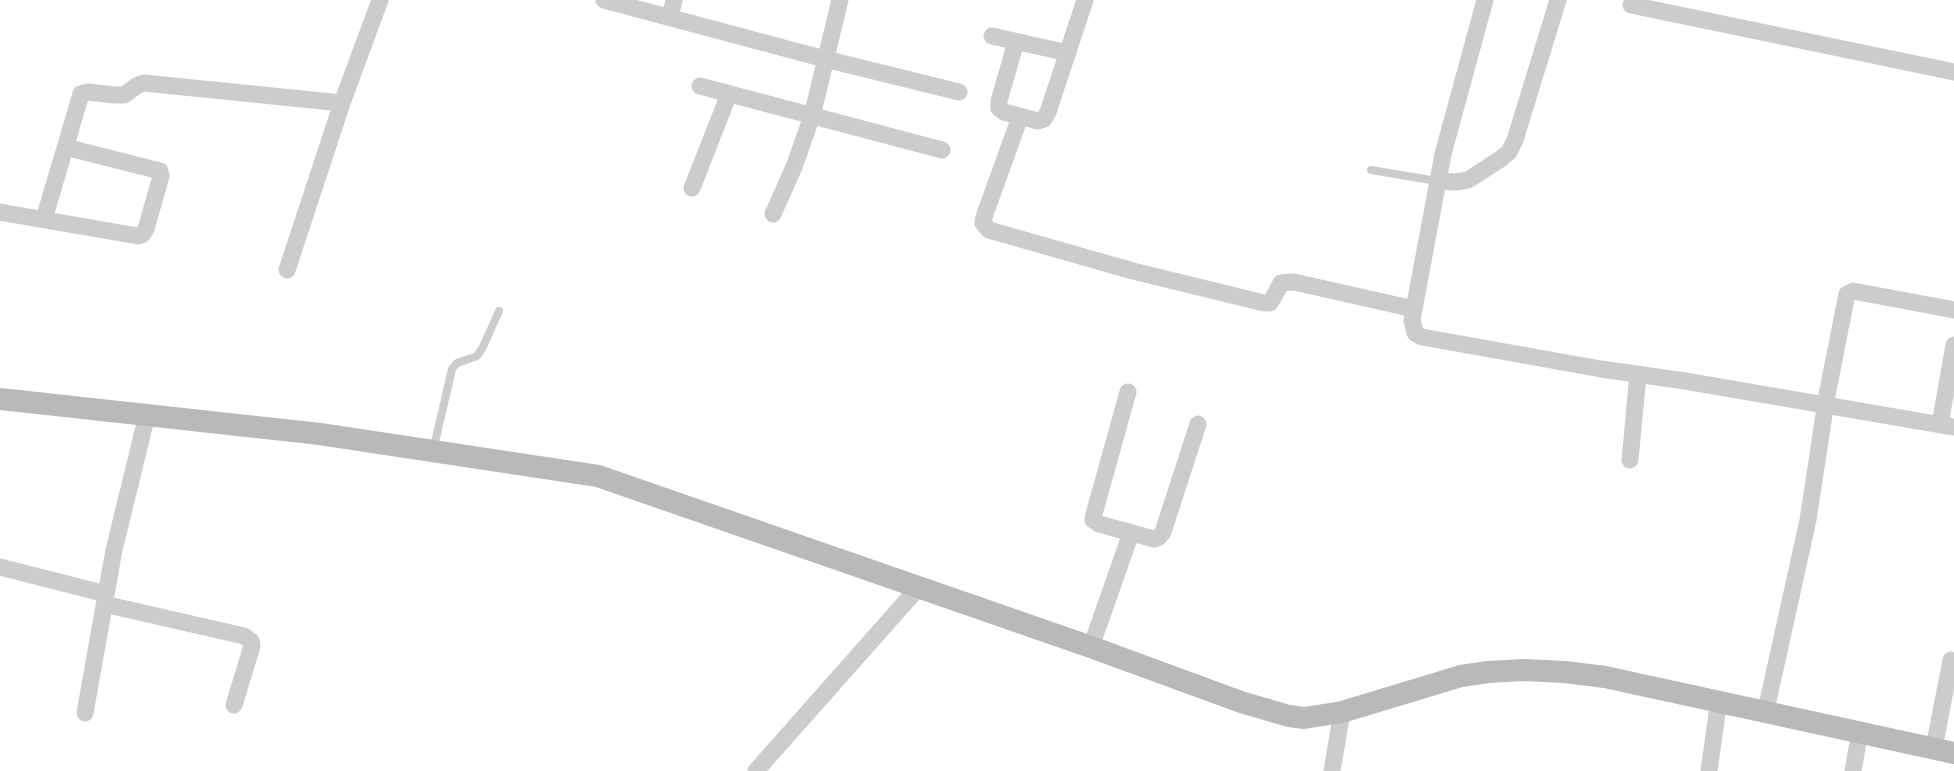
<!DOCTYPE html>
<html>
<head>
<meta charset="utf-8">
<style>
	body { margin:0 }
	canvas { display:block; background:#fff }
</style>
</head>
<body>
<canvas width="1954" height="771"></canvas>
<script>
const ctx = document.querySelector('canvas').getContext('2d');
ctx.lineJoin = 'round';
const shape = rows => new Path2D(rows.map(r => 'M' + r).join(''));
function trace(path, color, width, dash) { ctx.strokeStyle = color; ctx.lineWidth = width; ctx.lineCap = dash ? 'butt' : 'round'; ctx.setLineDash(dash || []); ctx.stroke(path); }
trace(shape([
	[1371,170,1437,181],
	[433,451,452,369,457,363,477,356,483,347,499,311]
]), '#ccc', 8);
trace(shape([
	[604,0,825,59,959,92],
	[1485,0,1443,154,1412,320,1415,333,1422,337,1601,369,1685,381,1954,427],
	[1631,5,1954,72],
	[670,18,674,0],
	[992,36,1068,53],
	[1016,42,999,101,999,108,1004,112,1038,121,1044,119,1048,112,1085,0],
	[700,86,942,150],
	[1020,117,984,217,983,223,989,230,1133,271,1264,303,1270,303,1273,298,1281,283,1294,282,1414,309],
	[1437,181,1456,182,1468,180,1499,160,1509,152,1515,140,1558,0],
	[692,188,729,94],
	[0,212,138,236,143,234,146,229,161,176,160,171,65,147],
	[773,214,794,167,812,116,840,0],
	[44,219,81,94,88,92,114,95,124,95,138,85,144,83,342,103],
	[287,270,342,103,380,0],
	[1128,392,1094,514,1093,520,1099,524,1154,539,1159,537,1163,532,1198,424],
	[1940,424,1954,345],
	[1630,460,1638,375],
	[0,567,106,594],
	[104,604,244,636,251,641,252,646,234,705],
	[1091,647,1131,533],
	[1766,710,1808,520,1827,395,1847,294,1853,291,1954,310],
	[85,713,114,550,147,415],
	[1934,748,1951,660],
	[756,771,918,588],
	[1332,771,1342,712],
	[1709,771,1719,700],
	[1853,771,1860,731]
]), '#ccc', 17);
trace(shape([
	[0,399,320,434,598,476,1091,647,1241,702,1289,716,1304,718,1342,712,1461,676,1488,672,1524,670,1565,672,1605,677,1954,753]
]), '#b9b9b9', 22);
</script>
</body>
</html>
